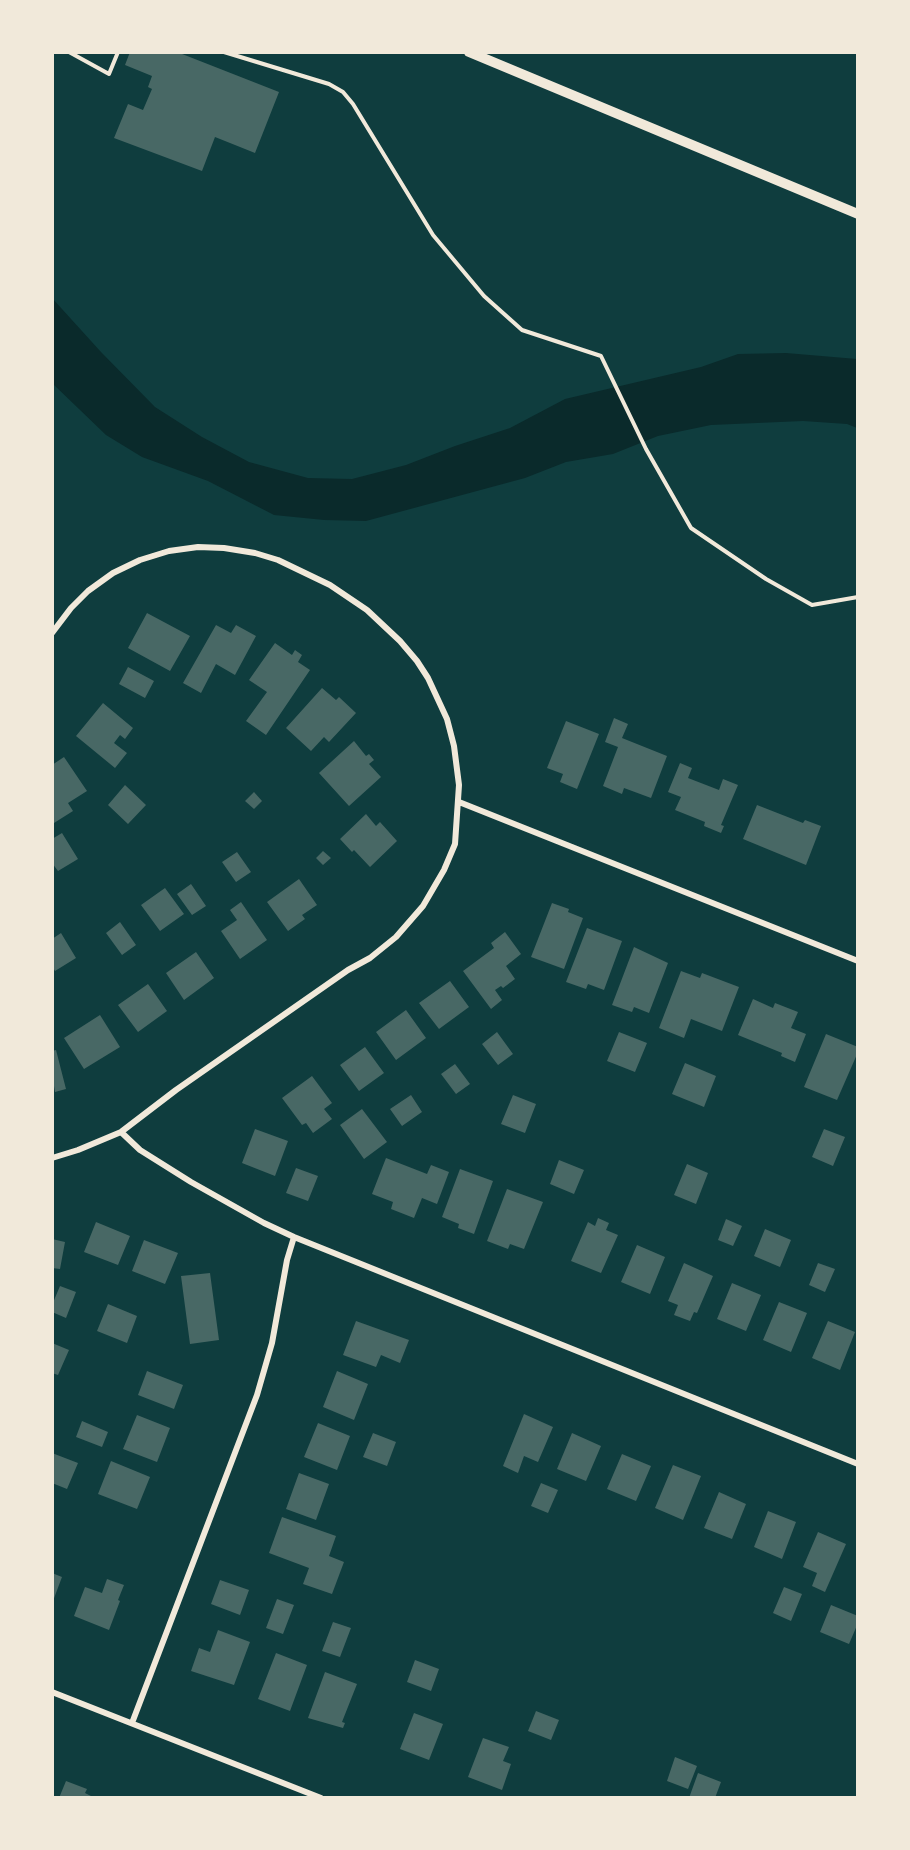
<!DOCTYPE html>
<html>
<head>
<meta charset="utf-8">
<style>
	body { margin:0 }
	#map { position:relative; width:910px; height:1850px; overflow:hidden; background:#0f3d3e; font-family:"Titillium Web",sans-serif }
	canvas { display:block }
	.frame { position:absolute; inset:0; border:54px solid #f1e9da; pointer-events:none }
</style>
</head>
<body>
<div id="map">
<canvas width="910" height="1850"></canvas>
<div class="frame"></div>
</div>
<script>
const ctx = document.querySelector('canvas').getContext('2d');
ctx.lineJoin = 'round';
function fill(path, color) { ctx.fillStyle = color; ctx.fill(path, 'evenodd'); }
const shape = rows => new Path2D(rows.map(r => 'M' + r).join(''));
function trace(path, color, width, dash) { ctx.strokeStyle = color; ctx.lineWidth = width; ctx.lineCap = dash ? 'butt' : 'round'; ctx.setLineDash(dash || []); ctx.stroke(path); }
fill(shape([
	[52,298,101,352,155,407,202,437,249,462,308,478,352,479,406,465,455,446,510,428,565,399,701,367,738,354,786,353,857,359,857,428,847,424,803,421,711,425,658,436,613,454,566,462,525,478,366,521,324,520,274,515,208,481,142,457,106,435,53,384]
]), '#0a2a2b');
fill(shape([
	[130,52,177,52,279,92,255,153,215,137,202,171,114,138,128,104,143,110,152,89,148,87,152,76,125,65],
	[147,613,190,636,170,671,128,648],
	[216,625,231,633,236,625,256,636,235,675,216,664,201,693,183,683],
	[275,643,292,655,295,650,302,655,298,662,310,670,266,735,246,721,267,692,249,680],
	[128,667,154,681,145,698,119,684],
	[322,688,336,700,339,697,356,713,329,742,324,737,311,751,286,728],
	[103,703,133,728,125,739,120,735,114,743,127,753,115,768,76,736],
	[614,718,628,724,622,738,667,756,651,798,624,788,622,794,603,786,618,747,605,742],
	[566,721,599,734,577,789,560,782,563,774,547,768],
	[354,741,366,756,369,754,374,760,369,764,381,777,349,806,319,773],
	[64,757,87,791,68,803,73,811,54,823,52,821,52,765],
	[680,763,692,768,688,778,719,790,723,779,738,785,721,825,724,826,721,833,704,826,705,822,675,810,681,797,668,792],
	[125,785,146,805,128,824,108,805],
	[254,792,262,801,254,809,245,801],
	[757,805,803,823,805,820,821,826,806,865,743,839],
	[366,814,376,826,380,822,397,841,370,867,354,850,352,852,340,839],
	[62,833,78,859,58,871,52,863,52,839],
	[323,851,331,858,323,865,316,858],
	[237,852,251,872,236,882,222,862],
	[299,879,317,905,302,915,305,919,288,931,267,902],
	[191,884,206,906,192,915,177,894],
	[165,888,184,914,160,931,141,905],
	[241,902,267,940,240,959,221,931,237,920,230,910],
	[552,903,569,909,568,912,583,918,564,969,531,957],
	[120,922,136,945,122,955,106,933],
	[587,928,622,941,604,990,588,984,586,989,566,982],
	[505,932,521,954,506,966,515,979,503,988,501,986,495,990,502,1000,491,1009,463,971,494,948,491,943],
	[61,933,76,958,55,971,52,966,52,939],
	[634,947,668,963,649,1013,634,1007,632,1012,612,1005],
	[196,952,214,978,184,1000,166,973],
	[681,971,700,978,702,973,739,987,722,1031,691,1019,684,1038,659,1028],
	[450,981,469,1007,439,1029,419,1003],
	[148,984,167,1011,138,1032,118,1005],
	[753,999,773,1008,775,1003,798,1012,791,1028,806,1034,795,1062,781,1056,782,1053,738,1035],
	[406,1010,426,1038,396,1060,376,1032],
	[100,1015,120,1047,84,1069,64,1038],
	[497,1032,513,1054,498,1065,482,1044],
	[619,1032,647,1043,635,1072,607,1061],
	[826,1034,858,1047,858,1052,837,1100,804,1087],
	[365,1047,384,1073,359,1091,340,1065],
	[56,1050,66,1089,55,1092,54,1086,52,1087,52,1051],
	[685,1063,716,1076,704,1107,672,1094],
	[455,1064,470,1084,456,1094,441,1074],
	[312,1076,332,1103,324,1109,332,1119,313,1133,306,1123,302,1125,282,1098],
	[411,1095,422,1112,402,1126,390,1109],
	[513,1095,536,1104,525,1133,501,1124],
	[362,1109,387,1142,364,1159,340,1125],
	[255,1129,288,1141,275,1176,242,1163],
	[824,1129,845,1137,833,1166,812,1157],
	[386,1158,427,1174,431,1165,449,1172,437,1204,422,1198,414,1218,391,1209,393,1202,372,1194],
	[559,1160,584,1170,574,1194,550,1184],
	[687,1164,708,1173,696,1204,674,1195],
	[296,1168,318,1176,308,1201,286,1193],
	[460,1169,493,1181,474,1234,458,1228,459,1224,442,1217],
	[507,1189,543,1202,524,1249,510,1244,508,1249,487,1241],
	[598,1218,609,1223,606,1230,618,1235,601,1273,571,1261,588,1222,595,1226],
	[726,1219,742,1226,733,1246,718,1240],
	[96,1222,130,1236,118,1265,84,1252],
	[765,1229,791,1240,780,1267,754,1256],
	[52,1239,65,1242,60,1269,52,1268],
	[144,1240,178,1253,165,1284,132,1271],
	[637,1245,665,1257,650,1294,621,1282],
	[684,1263,713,1276,697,1313,694,1312,690,1321,674,1315,678,1305,668,1301],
	[818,1263,835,1269,825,1292,809,1285],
	[210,1273,219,1340,190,1344,181,1276],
	[732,1283,761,1295,746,1331,717,1319],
	[60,1286,76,1292,66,1318,52,1312,52,1305],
	[779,1302,807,1313,791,1352,763,1340],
	[108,1304,137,1316,127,1343,97,1331],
	[356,1321,409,1340,400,1363,381,1355,376,1367,343,1355],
	[828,1321,855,1332,840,1370,812,1358],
	[52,1343,69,1350,58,1375,52,1373],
	[147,1371,183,1385,174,1409,138,1395],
	[337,1371,368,1384,354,1420,323,1407],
	[524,1414,553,1427,538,1462,524,1456,518,1473,503,1466],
	[137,1415,170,1428,157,1462,123,1449],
	[82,1421,108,1432,102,1447,76,1437],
	[318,1423,350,1436,337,1470,304,1457],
	[373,1433,396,1442,387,1466,363,1457],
	[572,1433,601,1446,586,1481,557,1469],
	[52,1453,78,1463,67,1489,52,1483],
	[622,1454,651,1466,636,1501,607,1489],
	[111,1461,150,1477,137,1509,98,1494],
	[673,1465,701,1476,683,1520,655,1508],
	[299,1473,329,1484,316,1520,286,1509],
	[541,1483,558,1490,548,1513,531,1506],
	[719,1492,746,1504,732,1539,704,1528],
	[768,1511,796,1522,782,1559,754,1547],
	[282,1517,336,1536,329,1556,344,1562,332,1594,303,1584,309,1568,269,1553],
	[818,1532,846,1544,825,1592,812,1586,817,1573,803,1567],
	[52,1573,62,1577,53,1601,52,1601],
	[107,1579,124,1585,118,1600,120,1601,109,1630,74,1616,85,1587,102,1593],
	[220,1580,249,1590,240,1615,211,1604],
	[784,1587,802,1594,791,1621,773,1613],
	[277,1599,294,1605,283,1634,266,1628],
	[831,1605,858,1616,858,1623,849,1644,820,1632],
	[333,1622,351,1628,340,1657,322,1651],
	[218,1630,250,1642,234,1685,191,1671,199,1648,210,1652],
	[276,1653,307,1665,290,1711,258,1699],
	[415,1660,439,1669,431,1691,407,1682],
	[325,1672,357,1684,342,1722,345,1723,343,1728,308,1718],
	[536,1711,559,1720,551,1740,528,1731],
	[414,1713,443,1724,429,1760,400,1749],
	[483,1738,509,1747,503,1761,511,1764,502,1790,468,1777],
	[675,1757,697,1766,688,1789,667,1781],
	[698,1773,721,1782,715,1798,689,1798],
	[66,1781,87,1789,85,1793,95,1798,59,1798]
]), '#486865');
trace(shape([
	[69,52,109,74,118,52],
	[224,52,329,84,343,92,353,104,433,235,484,296,522,330,601,356,646,449,691,528,766,579,812,605,858,597]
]), '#f1e9da', 4);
trace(shape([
	[52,633,71,608,88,591,113,573,140,560,169,551,198,547,224,548,255,553,278,560,330,585,367,610,400,641,417,661,428,678,447,719,454,746,459,785,455,844,444,870,423,906,396,937,370,958,348,970,176,1090,121,1132,78,1150,52,1158],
	[459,802,858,961],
	[121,1132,140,1150,191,1182,264,1223,294,1237,858,1464],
	[52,1692,321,1798],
	[132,1723,257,1395,272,1343,287,1260,294,1237]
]), '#f1e9da', 6);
trace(shape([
	[469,52,858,214]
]), '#f1e9da', 10);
</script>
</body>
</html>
